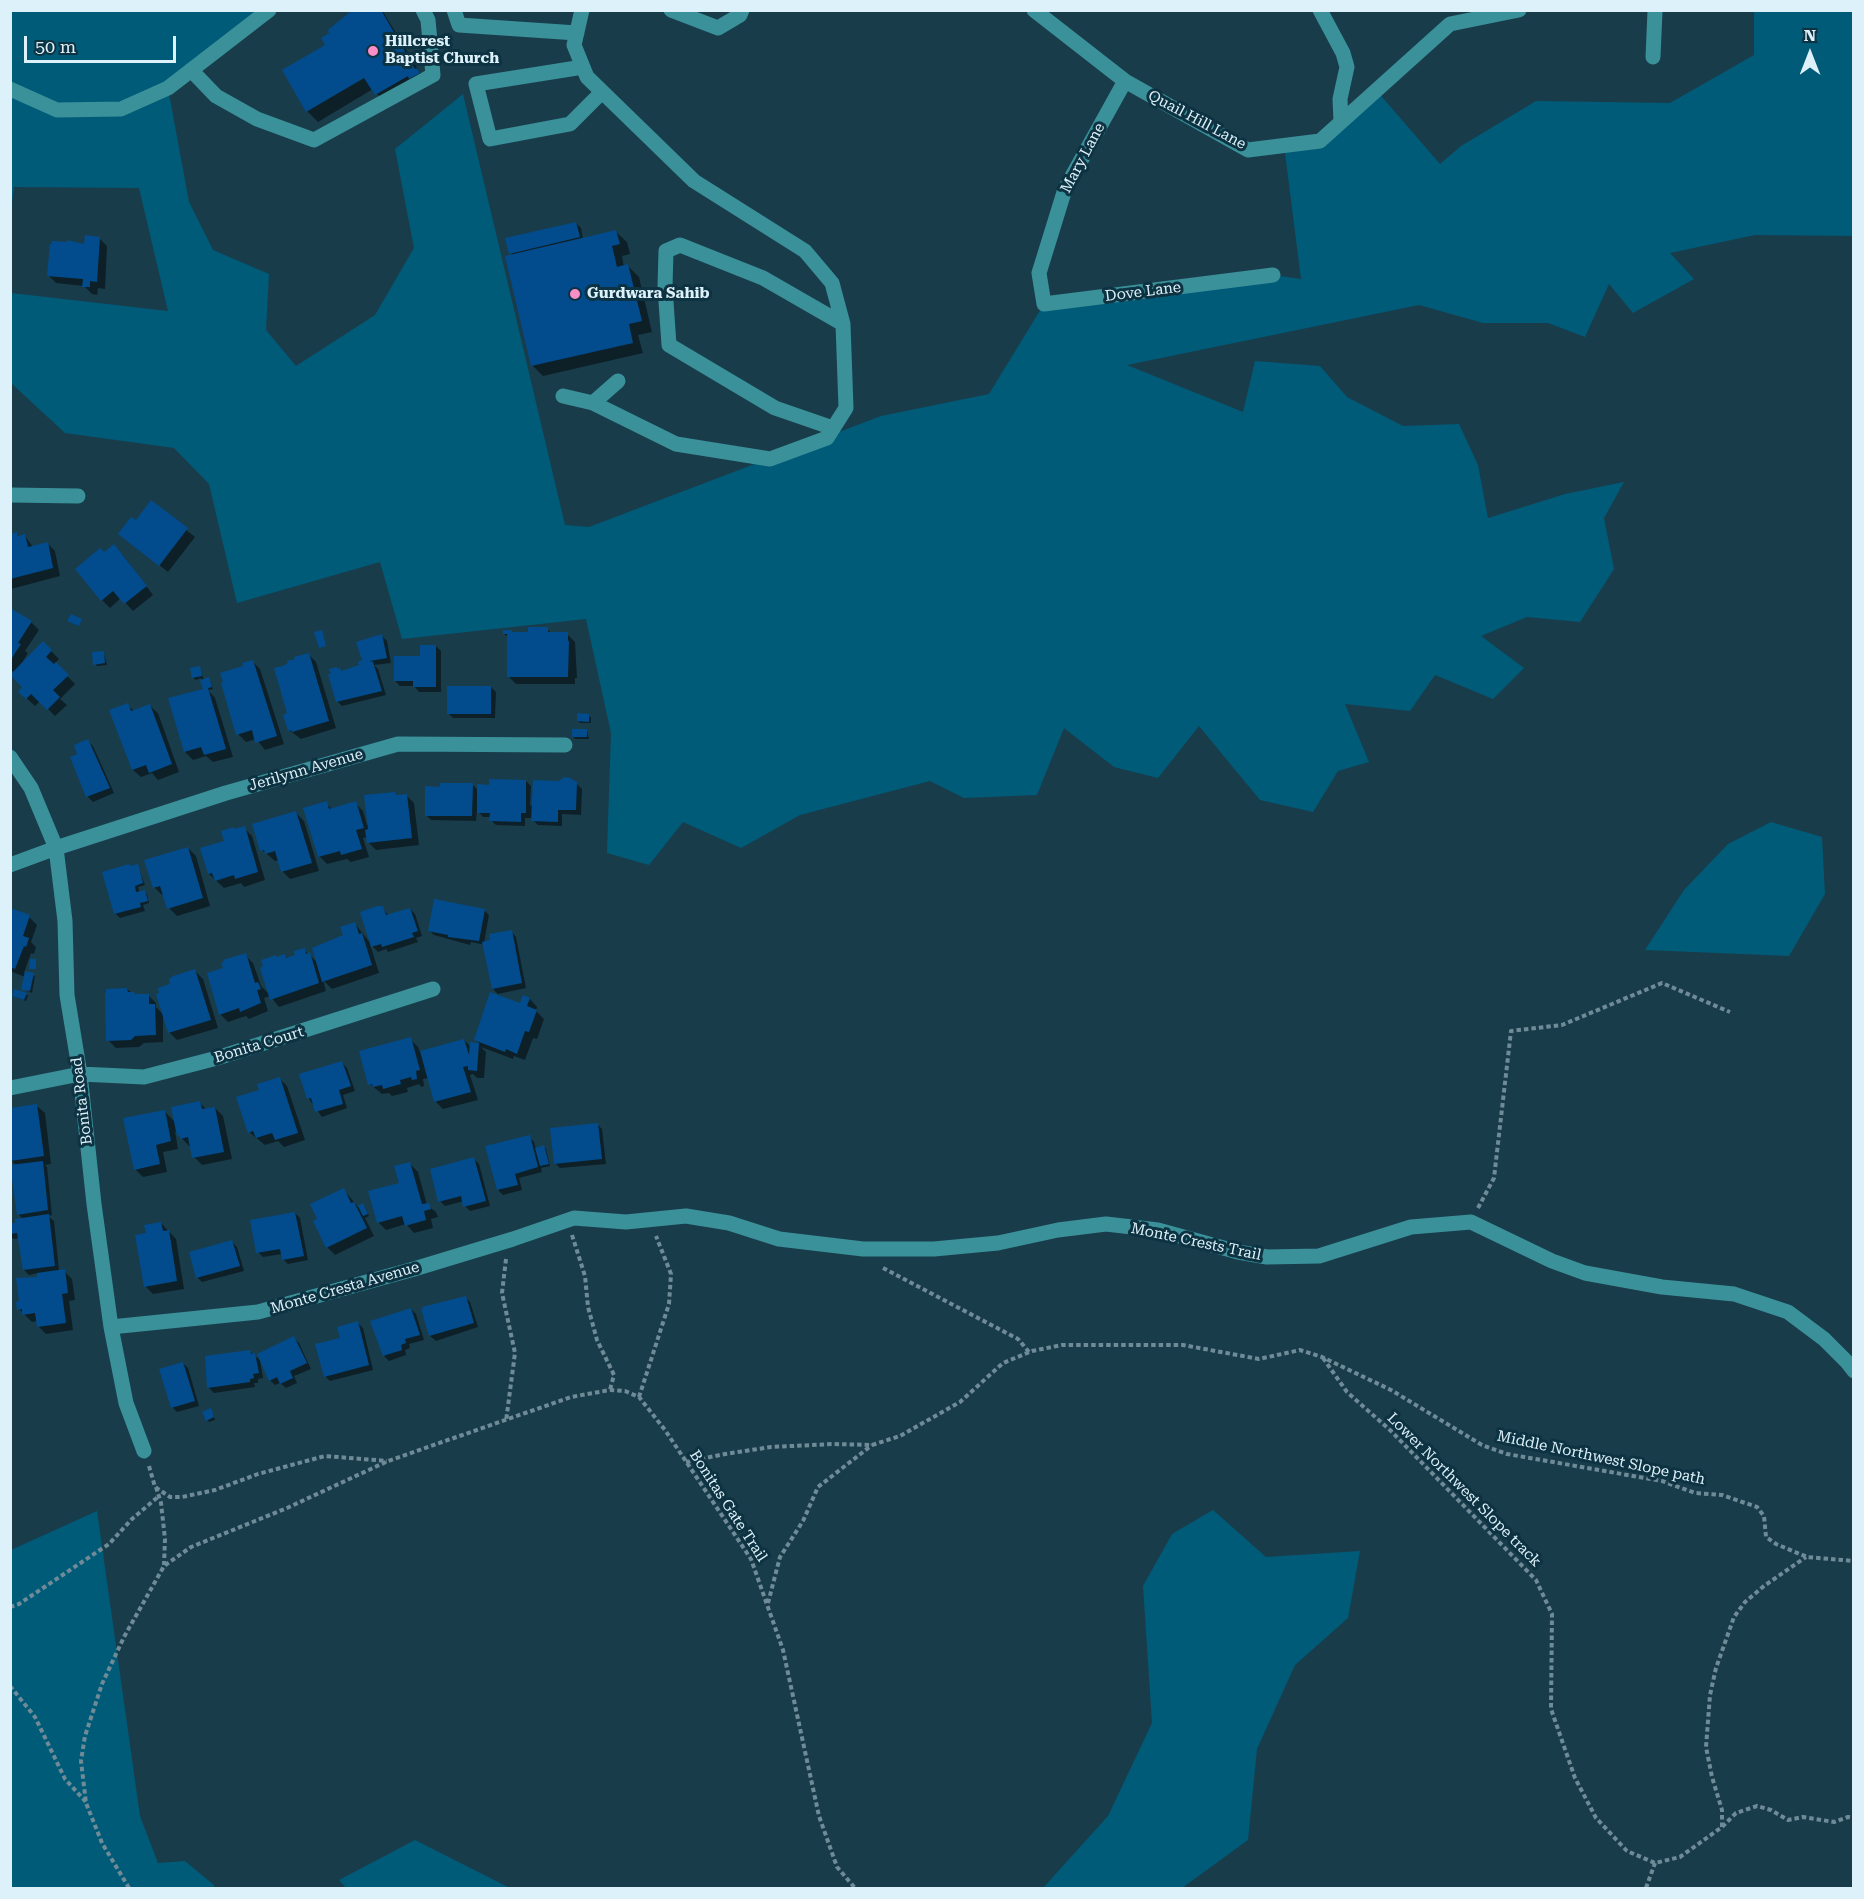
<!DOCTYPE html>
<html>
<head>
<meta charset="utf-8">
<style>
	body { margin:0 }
	#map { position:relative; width:1864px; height:1899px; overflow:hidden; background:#193c4b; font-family:"Roboto Serif",serif }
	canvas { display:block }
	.frame { position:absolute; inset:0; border:12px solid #ddf1fa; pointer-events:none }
	.north { position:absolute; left:1780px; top:24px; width:60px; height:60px; -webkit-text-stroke:4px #0d3241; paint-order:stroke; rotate:0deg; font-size:16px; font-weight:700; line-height:24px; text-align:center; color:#ddf1fa }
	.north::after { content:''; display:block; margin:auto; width:21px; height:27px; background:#ddf1fa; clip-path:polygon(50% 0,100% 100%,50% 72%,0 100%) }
	.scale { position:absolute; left:24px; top:36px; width:152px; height:27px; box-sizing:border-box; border:3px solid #ddf1fa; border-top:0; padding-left:8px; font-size:18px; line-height:21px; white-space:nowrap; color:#ddf1fa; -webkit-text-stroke:4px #0d3241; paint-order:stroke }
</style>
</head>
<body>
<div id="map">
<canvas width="1864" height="1899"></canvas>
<div class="frame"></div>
<div class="north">N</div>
<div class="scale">50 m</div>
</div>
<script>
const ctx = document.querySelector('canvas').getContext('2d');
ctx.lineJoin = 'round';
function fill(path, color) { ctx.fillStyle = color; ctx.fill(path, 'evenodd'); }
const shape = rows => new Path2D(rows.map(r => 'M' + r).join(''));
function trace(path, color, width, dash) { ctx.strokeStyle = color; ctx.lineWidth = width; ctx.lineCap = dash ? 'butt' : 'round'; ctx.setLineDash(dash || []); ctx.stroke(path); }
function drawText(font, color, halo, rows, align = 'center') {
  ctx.font = font + ' "Roboto Serif",serif'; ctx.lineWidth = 6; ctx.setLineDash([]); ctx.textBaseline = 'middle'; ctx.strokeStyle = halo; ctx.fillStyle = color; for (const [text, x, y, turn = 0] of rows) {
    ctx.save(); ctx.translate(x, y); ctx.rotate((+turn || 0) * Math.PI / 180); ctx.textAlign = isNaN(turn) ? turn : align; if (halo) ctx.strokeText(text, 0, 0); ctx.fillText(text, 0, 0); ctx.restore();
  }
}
fill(shape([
	[11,11,269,11,168,88,189,202,213,250,269,274,266,330,296,366,375,315,414,248,395,149,463,94,565,525,589,527,881,416,989,394,1044,304,1273,275,1301,279,1284,145,1320,141,1376,90,1440,164,1461,146,1536,101,1670,103,1754,55,1754,11,1853,11,1853,236,1755,235,1670,253,1694,279,1633,313,1609,284,1585,337,1548,323,1483,323,1419,305,1127,365,1243,412,1255,361,1320,366,1347,397,1403,426,1459,424,1478,465,1488,518,1565,494,1624,482,1604,518,1614,569,1580,622,1527,617,1481,636,1524,668,1493,699,1435,675,1410,711,1345,704,1369,762,1338,771,1313,812,1260,800,1199,726,1158,778,1114,767,1064,728,1037,795,964,798,930,781,800,815,741,848,683,822,649,865,607,853,611,733,586,619,402,639,380,562,237,603,209,484,174,448,65,433,11,383,11,293,168,311,139,188,14,187,11,210],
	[1771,822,1822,837,1825,894,1789,956,1645,950,1684,890,1728,844],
	[1213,1510,1266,1557,1360,1551,1348,1618,1295,1665,1257,1749,1248,1840,1182,1888,1043,1888,1108,1816,1152,1723,1143,1586,1172,1534],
	[97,1511,140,1816,158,1863,185,1861,214,1885,214,1888,11,1888,11,1550],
	[415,1840,510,1888,346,1888,339,1880]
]), '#005b78');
fill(shape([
	[356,10,382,10,421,74,387,105,373,89,318,122,307,111,327,45,352,12],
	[576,223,581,228,583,239,616,232,627,242,630,254,622,256,624,267,628,266,639,277,652,332,638,335,643,353,543,376,532,365,513,255,510,253],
	[99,238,107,246,105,289,98,288,97,295,92,294,84,286,56,283,48,275,68,244,85,246],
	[151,502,195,537,168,572,120,534,136,522],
	[17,534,20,537,25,536,33,547,47,543,55,551,60,576,11,589,10,536],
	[104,554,122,554,153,595,133,611,121,598,110,608,102,600],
	[10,609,31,622,39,630,25,651,28,653,22,663,43,643,59,659,55,663,75,684,60,699,67,705,55,716,40,701,35,706,20,692,24,687,14,672,10,670],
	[547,629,552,634,567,634,575,642,577,678,575,678,575,684,516,684,508,676,508,637,504,634,529,634],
	[382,636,387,641,391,663,374,665,378,669,386,695,342,706,337,701,338,670,342,672,361,666],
	[436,646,441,651,441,692,419,692,414,686,400,686,395,681],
	[104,653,107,665,97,666,95,664],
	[308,654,316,662,336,728,301,739,289,730,289,663],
	[252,661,260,669,284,744,265,750,256,739,246,742,238,734,225,683],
	[199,667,204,680,208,679,210,681,213,689,208,690,215,698,233,757,213,762,206,756,193,760,185,752,205,690,201,678,196,680,193,678],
	[491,687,496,692,495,718,453,718,448,713],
	[127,705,134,711,150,706,158,713,179,772,158,780,152,773,141,777,133,770],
	[589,716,591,718,591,723,580,723,578,720],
	[587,731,589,739,575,739,573,737],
	[88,741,93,746,114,793,93,802,88,797,72,758,79,755],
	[526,781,531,786,530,806,576,783,582,789,581,815,562,814,562,826,538,825,533,820,533,818,525,818,525,826,496,825,491,820,491,817,483,817,477,810,476,821,431,820,426,815,441,788,472,784,479,791,491,786],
	[395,794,398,796,406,795,414,803,419,845,376,850,368,842,368,837,363,838,369,857,351,862,347,859,327,864,319,856,326,803,333,810,355,803,363,811,367,825],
	[296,813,304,821,319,871,290,879,282,871,279,860,275,861,262,850],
	[244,828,252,836,265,880,244,887,241,883,224,888,209,874,226,842,235,831],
	[188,848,196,856,210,906,177,916,169,908,164,894,162,895,154,887],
	[137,865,145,885,138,887,140,893,145,892,147,894,149,903,143,905,145,911,120,918,115,913,130,867],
	[382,908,389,916,410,909,415,914,422,936,416,938,418,942,388,952,386,949,378,952,370,944,379,973,332,989,323,980,326,991,279,1007,270,996,264,998,268,1011,249,1019,246,1016,228,1022,220,1014,225,969,245,955,253,963,261,986,270,995,277,958,285,956,288,959,297,956,304,950,318,963,355,924,372,945],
	[10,910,29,917,37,925,31,942,36,947,34,954,31,953,24,973,35,976,32,993,23,989,25,977,10,971],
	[484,910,489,915,484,943,511,931,516,937,526,988,498,994,493,989,485,945,471,942,470,945,434,935,429,930],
	[195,971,203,979,218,1028,177,1040,169,1032,172,985],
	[127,989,136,996,148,995,156,1003,156,1007,163,1014,163,1042,144,1043,139,1047,116,1048,108,1040],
	[26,994,28,996,26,1001,13,996],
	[524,997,530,999,537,1007,536,1011,544,1019,537,1039,533,1038,525,1060,514,1056,513,1059,481,1047,486,1052,484,1078,477,1078,473,1074,470,1075,478,1100,443,1109,435,1101,429,1078,423,1079,424,1086,421,1087,419,1084,407,1088,408,1092,392,1096,389,1093,382,1094,370,1084,410,1039,418,1047,420,1052,464,1040,471,1047,471,1044,480,1044,476,1040,521,1005],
	[342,1063,347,1068,355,1091,343,1095,347,1108,322,1117,309,1099,301,1075],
	[279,1078,287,1086,305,1140,284,1147,278,1141,265,1145,249,1132,261,1091],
	[200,1103,207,1110,215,1108,223,1116,232,1159,202,1165,194,1157,191,1146,189,1146,175,1131,178,1149,163,1152,167,1172,143,1177,135,1169,164,1111,176,1123],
	[37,1106,45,1113,51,1164,45,1165,47,1167,52,1215,48,1216,54,1221,59,1271,64,1271,72,1279,75,1300,69,1301,73,1330,46,1334,38,1326,37,1321,32,1322,19,1309,39,1278,38,1273,29,1275,24,1270,19,1238,14,1239,10,1236,10,1225,24,1220,18,1214,14,1181,10,1178,10,1170,17,1166,12,1161],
	[597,1124,602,1129,606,1164,560,1168,555,1163],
	[529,1137,534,1142,536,1149,544,1147,546,1149,550,1166,541,1168,542,1172,519,1178,522,1190,503,1195,498,1190],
	[474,1159,479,1164,490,1206,470,1211,465,1206,464,1201,445,1206,440,1201],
	[410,1164,418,1172,427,1205,436,1212,438,1217,431,1219,433,1228,414,1233,406,1224,386,1230,378,1222],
	[344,1190,358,1207,363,1205,365,1207,369,1216,365,1218,374,1236,335,1255,327,1247],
	[295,1213,300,1218,308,1260,288,1264,283,1259,282,1254,263,1257,258,1252],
	[161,1223,176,1239,184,1289,153,1294,145,1286,147,1235],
	[232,1242,237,1247,244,1271,202,1282,197,1277],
	[465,1297,470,1302,478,1327,436,1341,430,1336,423,1310],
	[411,1309,416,1314,424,1340,409,1344,410,1348,405,1350,406,1355,389,1361,384,1356],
	[358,1323,363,1328,373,1370,330,1381,325,1376,341,1339],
	[294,1338,299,1343,311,1369,294,1376,297,1383,286,1388,280,1383,275,1385,270,1380],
	[250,1352,260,1360,263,1378,258,1379,258,1383,254,1383,255,1387,214,1393,209,1388,206,1358],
	[183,1363,188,1368,199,1406,177,1412,172,1407],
	[212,1412,215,1420,209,1422,207,1420]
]), '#0007');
fill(shape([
	[381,10,415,69,417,68,420,73,409,79,408,76,375,95,364,78,306,112,282,70,325,45,321,38,329,33,328,30,351,11],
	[576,222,580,237,509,254,505,238],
	[616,230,620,244,612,246,617,267,628,264,642,321,629,324,633,343,531,366,505,256],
	[85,235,100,237,97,282,90,281,90,287,82,287,83,279,47,276,50,244,52,244,52,241,67,242,67,240,84,244],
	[151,500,188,528,159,566,118,534,131,517,136,520],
	[17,532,18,536,25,534,28,547,48,542,53,568,10,579,10,534],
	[114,544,147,586,124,604,113,591,101,601,75,569,100,548,104,552],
	[10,608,32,621,18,643,21,644,10,661],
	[71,614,82,619,79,626,67,621],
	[528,627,548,627,548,632,568,632,568,641,569,641,568,677,507,677,507,634,503,634,503,630,512,630,512,632,528,632],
	[322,630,326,646,319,648,314,632],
	[382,634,387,658,370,661,373,662,382,691,336,702,328,674,331,674,329,669,337,667,337,669,340,668,341,671,359,665,358,662,362,660,356,642],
	[43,641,52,650,46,657,54,664,56,662,69,675,53,690,60,697,47,710,31,694,26,699,18,692,22,687,10,675],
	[420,645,436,645,436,687,413,687,413,681,394,681,394,656,420,656],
	[104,651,105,663,93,665,92,652],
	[309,653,329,721,292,732,291,730,288,731,283,715,287,713,274,668,283,666,288,663,287,661,295,659,294,657],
	[253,660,277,736,255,743,252,730,236,735,221,683,223,682,220,673,243,666,242,663],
	[200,666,202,676,192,678,190,668],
	[209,677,212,687,208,688,226,749,204,755,201,747,184,752,168,698,203,689,200,680],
	[447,686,491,686,491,714,447,714],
	[128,703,131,711,150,704,172,764,149,773,146,765,132,770,109,710],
	[577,713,589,714,589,722,577,721],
	[572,729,587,729,587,737,572,737],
	[88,739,110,788,86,797,70,757,77,754,74,745],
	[564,777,570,778,577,782,576,810,558,810,558,822,531,821,533,780,559,781],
	[489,779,526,780,526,813,521,813,521,822,489,821,490,813,477,813,477,784,489,785],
	[440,783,473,783,472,816,425,816,425,786,440,787],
	[395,792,396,795,407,794,412,838,367,843,365,830,368,829,364,795],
	[327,801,329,809,356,801,364,828,356,830,362,849,341,855,340,851,318,857,303,808],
	[296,811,312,863,281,872,275,851,265,854,264,850,260,851,252,824],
	[245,826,258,872,235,879,234,875,215,881,212,873,208,874,200,848,224,841,221,831,234,827,234,829],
	[188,847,203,898,167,909,160,886,153,888,144,860],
	[129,864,129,866,138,864,143,883,135,886,136,892,145,890,148,901,140,903,141,907,114,914,102,872],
	[434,899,485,909,479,941,448,937,448,935,428,931],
	[377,906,383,906,386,915,410,908,418,931,412,933,414,937,382,947,381,944,371,947,360,912],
	[10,908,30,915,23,936,29,938,26,947,24,946,15,969,10,967],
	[355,922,359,934,362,933,372,965,322,982,312,948,343,935,340,927],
	[512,930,522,983,492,989,482,942,490,940,489,934],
	[305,948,306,954,310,952,319,983,270,1000,260,968,263,966,261,960,276,955,276,957,285,954,286,958,295,955,294,951],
	[246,953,255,983,258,982,261,989,257,990,261,1003,240,1012,239,1008,219,1015,207,973,223,968,221,963,224,962,223,960],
	[30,959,36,959,36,969,29,969],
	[195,969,211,1020,168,1033,156,994,159,993,158,988,170,984,169,979,173,976],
	[25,971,34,973,30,991,21,990],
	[127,988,128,992,134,992,135,994,149,994,149,1004,155,1004,156,1035,135,1036,131,1040,106,1041,105,993,106,993,106,989],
	[14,989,27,993,24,1000,12,996],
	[490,992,520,1003,523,995,530,998,527,1006,537,1010,529,1032,525,1031,517,1054,506,1049,505,1052,474,1040],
	[411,1037,420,1070,416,1071,417,1079,412,1080,411,1077,400,1080,401,1084,383,1089,382,1085,373,1087,372,1084,368,1085,359,1051],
	[464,1039,469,1055,470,1042,479,1043,477,1071,468,1070,468,1066,463,1067,471,1092,434,1102,420,1051],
	[342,1061,351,1086,339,1090,343,1104,315,1112,311,1098,307,1099,299,1074],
	[280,1077,298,1133,275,1140,272,1133,256,1138,253,1131,248,1133,236,1097,259,1090,257,1084],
	[200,1101,202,1109,215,1107,224,1152,192,1158,188,1137,180,1139,179,1135,177,1136,171,1107],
	[37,1104,44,1156,10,1161,10,1108],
	[165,1110,171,1141,156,1145,160,1164,134,1170,123,1118],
	[598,1123,602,1159,554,1164,550,1128],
	[530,1135,538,1167,515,1174,518,1185,497,1190,485,1146],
	[544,1145,549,1164,540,1166,535,1148],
	[474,1157,486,1201,463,1207,461,1196,438,1202,430,1169],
	[43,1161,48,1210,17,1215,10,1165],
	[410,1162,422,1204,429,1203,431,1209,424,1211,426,1220,405,1226,402,1216,377,1223,368,1191,399,1183,394,1166],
	[344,1188,351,1203,354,1202,367,1228,326,1248,313,1221,317,1219,310,1204],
	[363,1203,368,1214,363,1216,358,1206],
	[295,1212,304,1256,282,1260,280,1249,256,1253,250,1220],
	[49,1214,55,1266,23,1270,17,1233,10,1234,10,1223,15,1223,15,1219],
	[161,1222,163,1231,169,1230,177,1281,144,1287,135,1235,146,1233,144,1225],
	[232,1240,240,1266,196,1278,189,1252],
	[65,1269,68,1293,62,1294,66,1323,37,1327,35,1313,22,1315,22,1309,17,1310,16,1302,19,1301,16,1278,37,1277,37,1273],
	[466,1296,474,1323,429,1336,421,1309,423,1309,422,1307],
	[411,1308,420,1335,405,1339,406,1343,401,1345,402,1350,383,1356,370,1321],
	[358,1321,369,1365,324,1377,315,1344,340,1338,337,1327],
	[294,1336,307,1363,290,1371,293,1378,280,1384,277,1377,269,1381,257,1354],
	[250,1350,251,1354,255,1353,259,1373,253,1374,254,1378,250,1379,250,1382,207,1388,205,1356],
	[183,1362,195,1401,171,1408,159,1369],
	[211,1408,214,1417,206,1421,202,1412]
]), '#024c8d');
trace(shape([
	[1478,1208,1494,1178,1511,1031,1562,1025,1662,983,1730,1012],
	[572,1235,585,1276,588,1307,597,1340,614,1375,610,1390],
	[506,1259,502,1293,515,1353,506,1421],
	[883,1268,1018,1339,1029,1352],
	[1323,1358,1347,1392,1391,1431,1536,1580,1552,1614,1551,1709,1575,1778,1596,1818,1627,1851,1655,1863,1680,1857,1722,1827,1736,1813,1757,1806,1771,1810,1788,1820,1803,1817,1834,1822,1848,1817,1854,1818],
	[639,1397,669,1304,671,1274,656,1236],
	[686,1462,725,1454,771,1447,834,1444,872,1445,900,1436,960,1402,1003,1363,1032,1351,1062,1345,1183,1345,1259,1359,1300,1350,1322,1357,1391,1390,1482,1445,1507,1454,1662,1481,1695,1493,1722,1495,1757,1507,1764,1516,1766,1537,1776,1544,1807,1557,1854,1561],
	[149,1466,155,1487,170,1497,182,1497,215,1490,258,1474,325,1456,387,1461],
	[156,1487,161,1503,165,1539,164,1565],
	[768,1603,780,1557,803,1521,818,1487,872,1445],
	[10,1607,19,1604,109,1544,132,1519,159,1496],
	[10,1686,35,1717,65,1779,86,1802],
	[1722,1827,1722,1810,1712,1777,1706,1747,1710,1695,1716,1668,1734,1617,1745,1602,1764,1586,1806,1557],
	[129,1888,102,1843,86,1803,81,1761,85,1736,102,1684,124,1637,164,1566,191,1547,287,1508,388,1461,571,1397,610,1390,625,1391,639,1397,665,1430,751,1559,783,1650,819,1816,837,1867,855,1888],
	[1646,1888,1655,1863]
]), '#6f8b97', 4, [4.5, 3]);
trace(shape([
	[454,10,459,25,577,33],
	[582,10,574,45,587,77,694,181,805,251,832,283,843,324,846,408,827,438,770,459,676,444,593,403,618,381],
	[671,10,718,28,740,15,742,10],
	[1034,10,1125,81,1248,150,1320,141,1450,24,1519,10],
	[1320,10,1343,53,1347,67,1340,99,1341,122],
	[1653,57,1655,11],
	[583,67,476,84,490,139,570,124,602,92],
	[191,70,216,96,257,119,314,140,433,75,428,20,423,10],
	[1125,81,1065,189,1039,273,1044,304,1273,275],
	[10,89,57,110,121,109,168,88,269,10],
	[563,396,593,403],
	[833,428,775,408,669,345,665,287,666,251,680,245,763,278,843,324],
	[10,495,78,496],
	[10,757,31,788,56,848,65,921,67,995,80,1074,94,1204,111,1327,126,1403,144,1451],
	[10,865,56,848,226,793,398,744,565,745],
	[10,1088,80,1074,144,1077,217,1058,433,989],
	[111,1327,258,1312,414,1269,513,1239,574,1218,626,1222,686,1216,729,1223,779,1239,863,1249,934,1249,998,1243,1058,1230,1106,1224,1158,1230,1238,1252,1267,1257,1319,1256,1411,1227,1471,1222,1552,1261,1585,1273,1662,1287,1734,1294,1788,1312,1824,1339,1847,1362,1854,1371]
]), '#3a919a', 15);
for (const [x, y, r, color] of [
	[373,51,6,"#fa8fc7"],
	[575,294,6,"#fa8fc7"]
]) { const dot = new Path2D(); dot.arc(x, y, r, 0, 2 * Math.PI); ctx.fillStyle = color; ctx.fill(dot); trace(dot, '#0d3241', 2); }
drawText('bold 15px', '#ddf1fa', '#0d3241', [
	["Hillcrest",385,42],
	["Baptist Church",385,59],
	["Gurdwara Sahib",587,294]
], 'left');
drawText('15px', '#ddf1fa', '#0d3241', [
	["Quail Hill Lane",1197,120,28],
	["Mary Lane",1083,158,-62],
	["Dove Lane",1143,292,-7],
	["Jerilynn Avenue",306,770,-16],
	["Bonita Court",259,1045,-17],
	["Bonita Road",82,1101,-97],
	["Monte Crests Trail",1196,1242,12],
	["Monte Cresta Avenue",345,1288,-16],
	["Middle Northwest Slope path",1601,1458,12],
	["Lower Northwest Slope track",1464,1490,45],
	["Bonitas Gate Trail",728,1506,57]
]);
</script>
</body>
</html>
